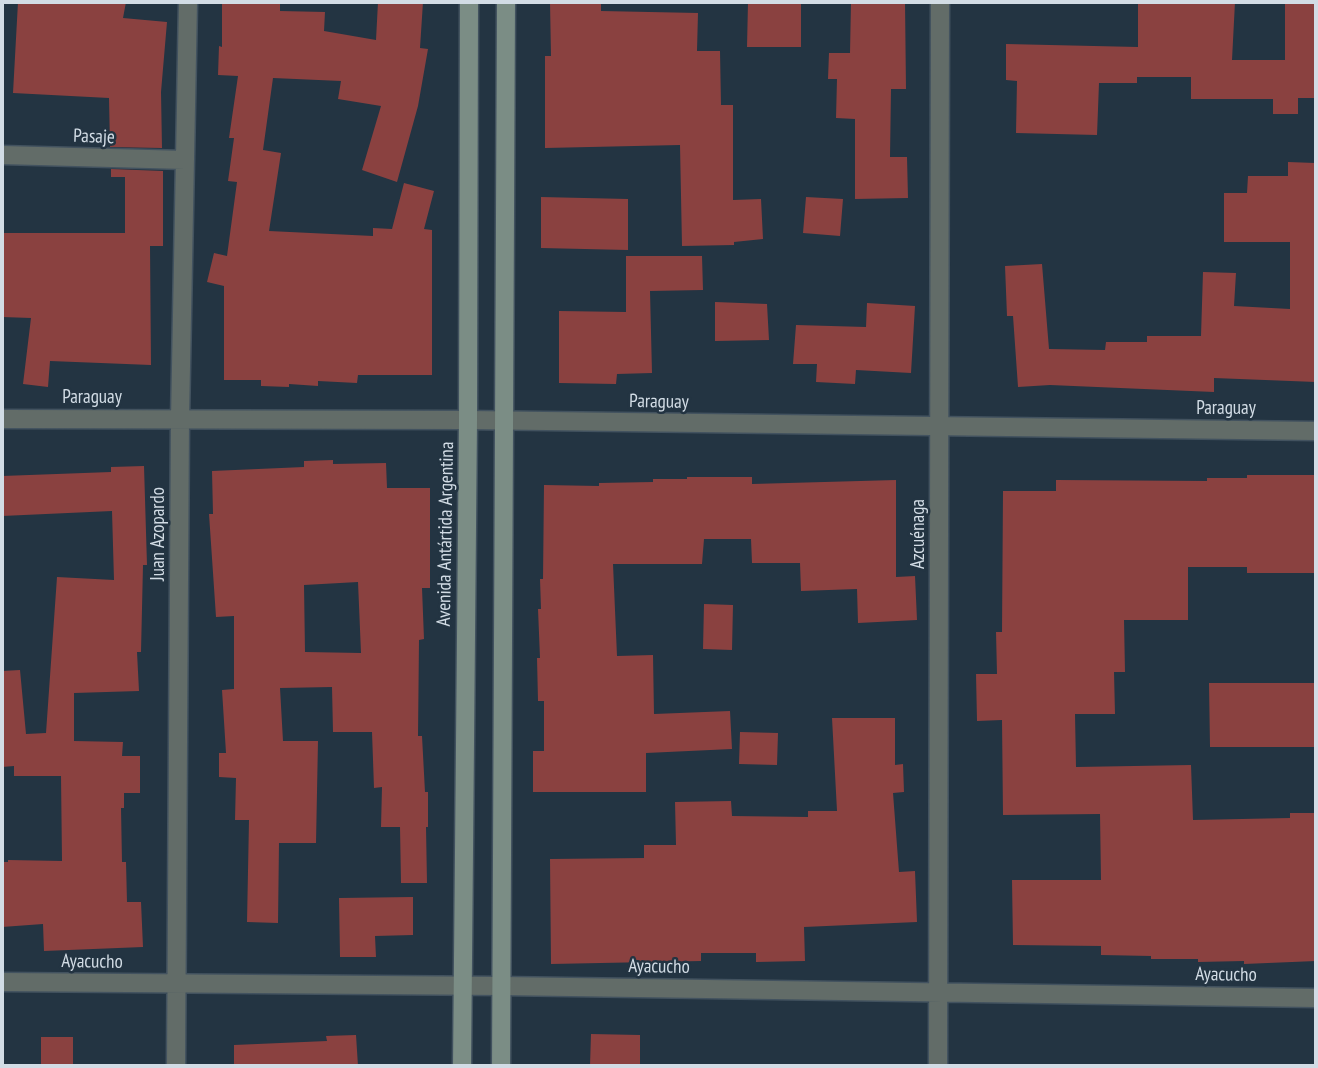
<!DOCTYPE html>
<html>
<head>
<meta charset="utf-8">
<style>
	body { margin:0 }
	#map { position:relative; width:1318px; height:1068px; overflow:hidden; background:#233442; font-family:"PT Sans Narrow",sans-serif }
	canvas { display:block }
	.frame { position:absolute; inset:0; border:4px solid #d2dce5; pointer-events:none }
</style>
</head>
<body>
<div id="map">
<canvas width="1318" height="1068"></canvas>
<div class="frame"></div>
</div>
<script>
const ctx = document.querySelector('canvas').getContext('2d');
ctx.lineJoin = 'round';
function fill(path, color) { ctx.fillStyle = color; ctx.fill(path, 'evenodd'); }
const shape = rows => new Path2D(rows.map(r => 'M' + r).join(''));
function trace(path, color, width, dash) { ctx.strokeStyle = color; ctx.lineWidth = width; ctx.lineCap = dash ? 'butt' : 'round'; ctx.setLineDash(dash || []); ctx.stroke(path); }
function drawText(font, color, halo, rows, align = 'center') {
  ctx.font = font + ' "PT Sans Narrow",sans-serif'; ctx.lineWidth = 5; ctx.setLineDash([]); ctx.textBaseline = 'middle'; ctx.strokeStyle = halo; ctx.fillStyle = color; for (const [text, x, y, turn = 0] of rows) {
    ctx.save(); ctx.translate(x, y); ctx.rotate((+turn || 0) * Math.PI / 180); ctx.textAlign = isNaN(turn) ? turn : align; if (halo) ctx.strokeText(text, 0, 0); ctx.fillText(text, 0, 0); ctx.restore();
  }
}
fill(shape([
	[18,2,126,2,123,18,167,22,161,92,162,148,110,147,109,98,13,93],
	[222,2,280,2,280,11,325,12,324,31,376,40,378,2,423,2,420,48,428,49,418,106,397,182,362,170,381,106,338,99,341,81,273,78,263,150,281,153,269,231,373,236,373,228,392,229,404,183,434,191,424,229,432,230,432,375,358,375,357,383,318,381,318,386,289,384,289,387,261,386,261,380,224,380,224,286,207,282,214,253,227,256,237,182,228,181,234,138,229,138,238,76,218,75,219,46,222,47],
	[550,2,601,2,601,11,698,13,697,51,720,51,721,105,733,105,733,200,761,199,763,239,734,242,734,245,682,246,680,145,545,148,545,56,551,56],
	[748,2,801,2,801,47,747,47],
	[851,2,905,2,906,89,891,89,890,157,907,157,908,198,855,199,855,119,836,118,837,79,828,79,829,53,850,53],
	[1138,2,1235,2,1232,60,1285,60,1285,2,1316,2,1316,98,1298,98,1298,114,1273,114,1273,99,1191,99,1191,77,1137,77,1137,83,1099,83,1097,135,1016,133,1017,81,1006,80,1006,44,1138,47],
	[1288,162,1315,163,1316,382,1214,378,1214,392,1050,385,1018,387,1013,316,1007,316,1005,266,1042,264,1049,349,1105,350,1106,342,1147,342,1147,336,1201,336,1203,272,1236,273,1234,306,1290,309,1290,242,1224,242,1224,193,1247,193,1248,176,1288,176],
	[111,169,163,171,163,246,150,246,151,365,50,361,48,387,23,384,31,318,2,317,2,233,125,233,125,177,111,177],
	[541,197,628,199,628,250,541,248],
	[806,197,843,199,840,236,803,233],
	[626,256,702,256,703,290,650,291,652,373,617,374,616,384,559,383,559,311,626,312],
	[715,302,767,304,769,340,715,341],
	[867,303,915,306,911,373,856,370,855,384,816,382,817,364,793,364,796,325,866,327],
	[333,460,333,464,386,463,387,488,430,488,430,588,422,588,424,639,419,640,418,736,422,736,425,792,428,792,428,827,426,827,427,883,401,883,400,827,381,827,382,787,374,788,372,732,333,732,332,687,280,688,283,741,318,741,316,843,279,843,278,923,247,922,249,820,235,820,236,778,219,777,219,753,226,753,222,690,234,689,234,616,216,617,209,514,213,514,212,471,304,467,304,461],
	[358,582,361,653,305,652,304,585],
	[144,466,147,565,143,565,141,652,137,652,139,691,74,693,74,741,123,742,122,756,140,756,140,793,124,793,124,808,121,808,122,862,126,862,127,902,141,902,143,947,44,951,43,924,2,927,2,862,8,862,8,860,62,861,61,776,14,776,14,766,2,767,2,671,20,670,26,734,46,733,57,577,114,580,112,511,2,516,2,476,111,472,111,467],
	[1247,475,1316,475,1316,573,1247,573,1247,567,1188,567,1188,620,1124,620,1125,672,1114,672,1115,714,1075,714,1076,767,1191,765,1193,820,1290,818,1290,813,1316,813,1316,961,1244,964,1244,961,1198,962,1198,959,1151,959,1151,956,1101,955,1101,946,1013,945,1012,880,1101,880,1100,814,1003,815,1002,720,977,721,976,674,997,674,996,632,1002,632,1003,491,1056,491,1056,480,1207,481,1207,478,1247,478],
	[687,477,752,477,752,484,896,480,896,577,915,576,917,620,858,623,857,589,801,591,800,563,752,563,751,539,704,539,702,564,613,564,617,656,653,655,654,714,730,711,732,749,646,753,646,792,533,792,533,751,544,751,544,701,538,701,537,658,540,658,538,609,541,609,540,579,543,579,544,485,599,486,599,483,653,482,653,479,687,479],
	[704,604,733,605,732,650,703,649],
	[1209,683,1316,683,1316,747,1210,747],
	[832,718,895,718,895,765,903,764,904,792,893,793,899,872,915,871,917,922,804,927,805,961,756,962,756,953,701,953,701,961,551,964,550,859,644,858,644,845,676,845,675,802,731,801,732,816,808,817,808,811,837,811],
	[740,732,778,733,777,765,739,764],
	[413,897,413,935,375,936,376,957,340,957,339,898],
	[591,1034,640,1035,640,1066,590,1066],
	[356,1035,358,1066,234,1066,234,1045,327,1041,326,1036],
	[41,1037,73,1037,73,1066,41,1066]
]), '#8a4140');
const street = shape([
	[2,155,185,160],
	[2,419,468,420,1316,431],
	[2,982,502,986,1316,998],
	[176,1066,180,419,188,2],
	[938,1066,940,2]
]);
const secondary = shape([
	[462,1066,468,420,469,2],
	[501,1066,506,2]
]);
trace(street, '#42525f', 21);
trace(secondary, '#42525f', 21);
trace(street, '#626c68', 18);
trace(secondary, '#7b8d85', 18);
drawText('19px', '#d2dce5', '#233442', [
	["Pasaje",94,137,2],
	["Paraguay",92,398],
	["Paraguay",659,402,1],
	["Paraguay",1226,409],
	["Juan Azopardo",159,534,-90],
	["Avenida Antártida Argentina",446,534,-89],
	["Azcuénaga",919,534,-90],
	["Ayacucho",92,962,1],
	["Ayacucho",659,967,1],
	["Ayacucho",1226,975,1]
]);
</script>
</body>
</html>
